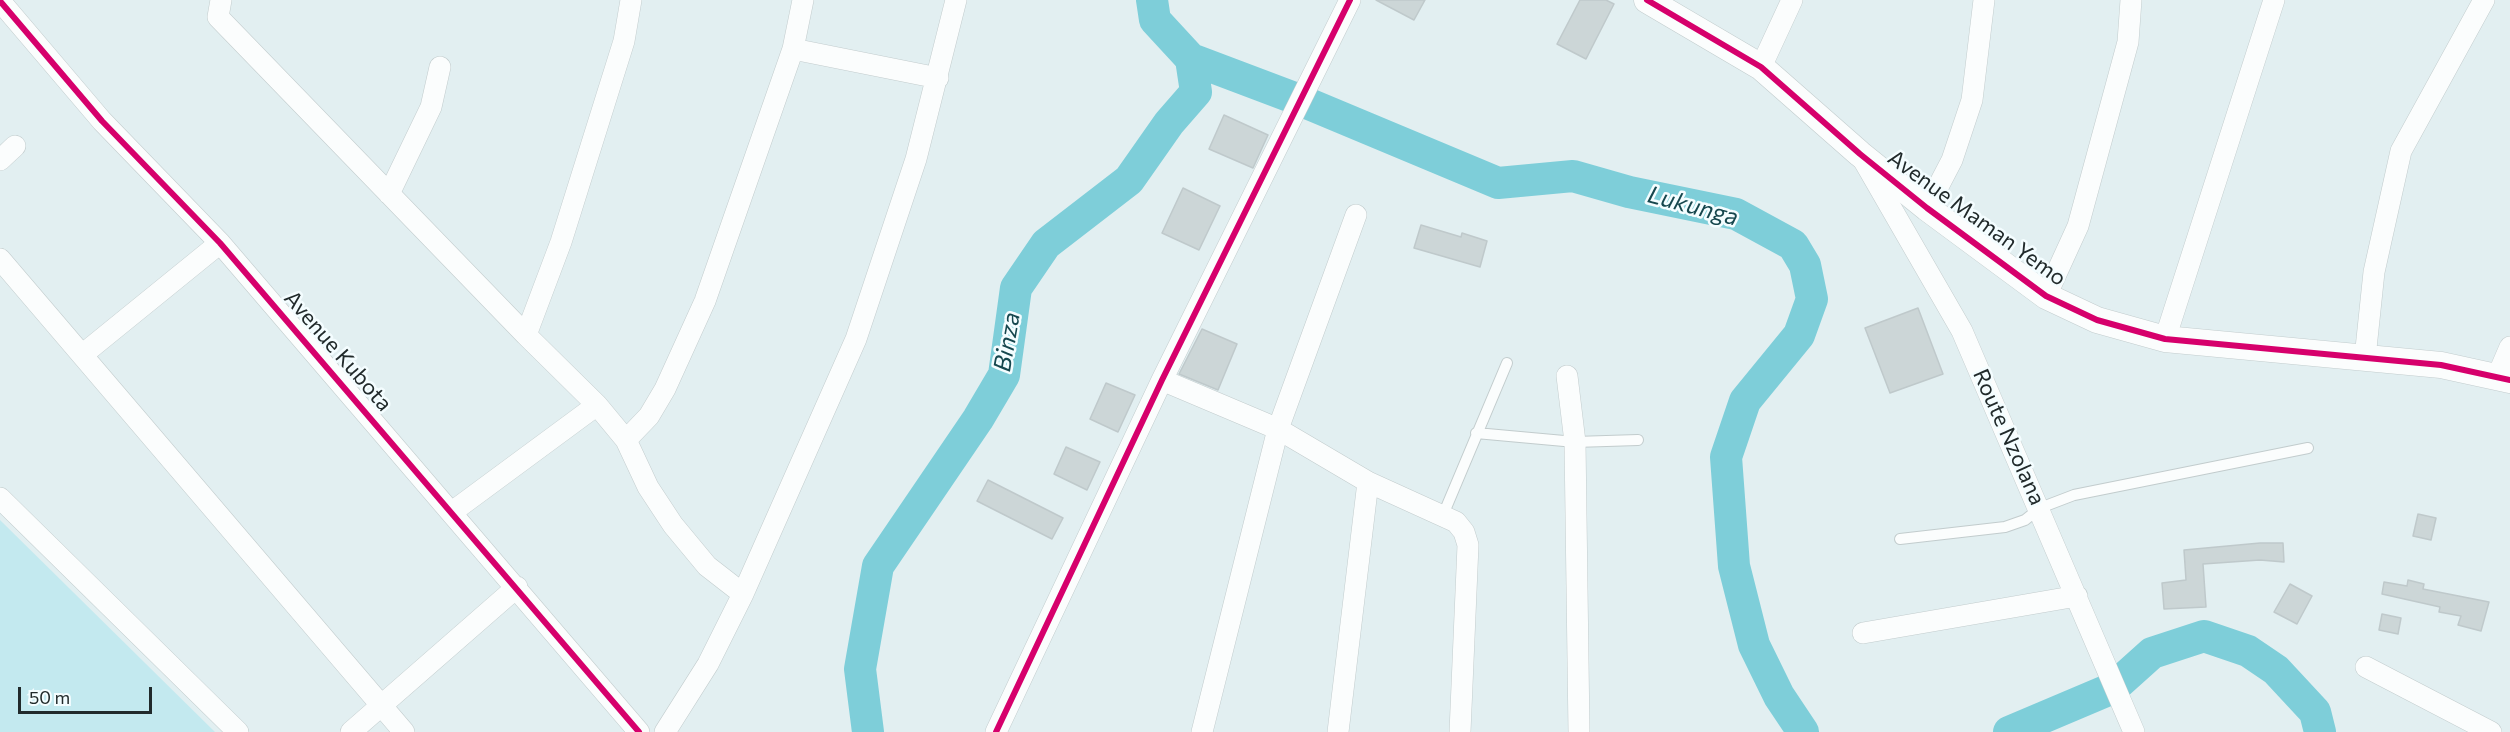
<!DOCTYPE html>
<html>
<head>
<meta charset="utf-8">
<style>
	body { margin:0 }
	#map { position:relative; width:2510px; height:732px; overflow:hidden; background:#e2eff1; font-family:Commissioner,sans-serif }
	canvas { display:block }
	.scale { position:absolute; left:18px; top:687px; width:134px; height:27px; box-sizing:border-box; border:3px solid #212a2b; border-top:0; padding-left:8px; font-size:18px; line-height:21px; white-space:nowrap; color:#212a2b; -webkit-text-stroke:4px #f4fdff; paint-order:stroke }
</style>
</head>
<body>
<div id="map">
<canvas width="2510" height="732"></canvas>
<div class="scale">50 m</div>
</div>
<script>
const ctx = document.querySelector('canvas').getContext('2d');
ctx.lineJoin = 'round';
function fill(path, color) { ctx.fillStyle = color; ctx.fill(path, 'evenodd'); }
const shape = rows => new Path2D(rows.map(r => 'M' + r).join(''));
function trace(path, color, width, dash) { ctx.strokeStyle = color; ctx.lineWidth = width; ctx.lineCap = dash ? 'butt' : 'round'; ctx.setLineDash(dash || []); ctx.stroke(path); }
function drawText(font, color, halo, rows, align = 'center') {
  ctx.font = font + ' Commissioner,sans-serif'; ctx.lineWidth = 5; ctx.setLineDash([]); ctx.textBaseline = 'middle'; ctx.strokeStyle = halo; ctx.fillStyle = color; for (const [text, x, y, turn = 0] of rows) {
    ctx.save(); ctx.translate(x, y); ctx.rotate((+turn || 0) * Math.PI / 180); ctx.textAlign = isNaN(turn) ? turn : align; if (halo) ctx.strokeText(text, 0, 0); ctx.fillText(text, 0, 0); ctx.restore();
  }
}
fill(shape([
	[0,520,215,732,0,732]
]), '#c3e9ef');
trace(shape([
	[1152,0,1155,20,1191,59,1297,99,1498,183,1573,176,1629,192,1736,214,1793,245,1805,265,1812,299,1799,335,1745,401,1726,457,1734,566,1754,645,1779,696,1803,732],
	[868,732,860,669,878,566,978,419,1004,375,1016,288,1046,244,1129,180,1169,123,1196,92,1191,59],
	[2009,732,2113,688,2152,653,2204,636,2248,651,2276,670,2315,712,2320,732]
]), '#7eced9', 32);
const building = shape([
	[1376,0,1425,0,1414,20,1376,0],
	[1580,0,1606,0,1614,4,1586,59,1557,44,1580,0],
	[1224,115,1268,135,1253,168,1209,149,1224,115],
	[1183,188,1220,206,1199,250,1162,233,1183,188],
	[1421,225,1461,237,1462,233,1487,241,1480,267,1414,248,1421,225],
	[1918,308,1943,374,1890,393,1865,328,1918,308],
	[1202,329,1237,344,1218,390,1179,374,1202,329],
	[1106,383,1135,395,1118,432,1090,419,1106,383],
	[1066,447,1100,462,1087,490,1054,474,1066,447],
	[988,480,1063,518,1052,539,977,501,988,480],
	[2418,514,2436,518,2431,540,2413,536,2418,514],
	[2260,543,2283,543,2284,562,2260,560,2203,564,2206,607,2164,609,2162,583,2186,580,2184,550,2260,543],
	[2408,580,2424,584,2423,589,2489,602,2481,631,2458,625,2461,616,2439,612,2440,607,2382,594,2384,582,2407,586,2408,580],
	[2290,584,2312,596,2297,624,2274,612,2290,584],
	[2382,614,2401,618,2398,634,2379,630,2382,614]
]);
fill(building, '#ccd6d7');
trace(building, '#bfc9cb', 1.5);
const service = shape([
	[1476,433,1575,442,1638,440],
	[1443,515,1507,363],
	[1900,539,2005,527,2025,520,2040,508,2074,495,2308,448]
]);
const minor = shape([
	[221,0,218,17,526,335,597,405,626,440,648,487,673,525,707,566,743,594],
	[0,1,102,121,220,243,639,732],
	[793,49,938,78],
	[1761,67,1792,0],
	[0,160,15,146],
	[1864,161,1962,331,2134,732],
	[389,194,431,107,440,67],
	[1927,208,1952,160,1972,100,1984,0],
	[0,259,404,732],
	[2046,296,2078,226,2128,42,2131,0],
	[526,335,561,242,624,41,631,0],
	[2165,339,2274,0],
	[82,355,220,243],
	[2365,358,2374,272,2401,151,2484,0],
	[2498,375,2510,347],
	[1567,376,1575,442,1579,732],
	[1162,380,1278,429,1368,482,1456,522,1464,532,1468,545,1460,732],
	[626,440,649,416,665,389,705,301,793,49,803,0],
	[0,498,238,732],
	[452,512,597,405],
	[1863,633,2077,596],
	[2366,667,2491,732],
	[351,732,517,587],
	[665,732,708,664,743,594,856,339,916,159,956,0],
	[996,732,1162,380,1350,0],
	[1202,732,1278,429,1356,215],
	[1338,732,1368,482]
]);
const tertiary = shape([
	[1647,0,1761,67,1860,154,1927,208,2046,296,2097,320,2165,339,2441,365,2510,380]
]);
trace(service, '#c2cccd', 12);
trace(minor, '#c2cccd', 22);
trace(tertiary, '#c2cccd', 27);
trace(service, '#fbfdfd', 10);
trace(minor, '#fbfdfd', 21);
trace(tertiary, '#fbfdfd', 26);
trace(shape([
	[1647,0,1761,67,1860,154,1927,208,2046,296,2097,320,2165,339,2441,365,2510,380],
	[0,1,102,121,220,243,639,732],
	[996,732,1162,380,1350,0]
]), '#d6006c', 6);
drawText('22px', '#212a2b', '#f4fdff', [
	["Avenue Maman Yemo",1977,218,36],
	["Avenue Kubota",338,351,49],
	["Route Nzolana",2009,437,66]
]);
drawText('italic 24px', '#16474e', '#f4fdff', [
	["Lukunga",1693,206,15],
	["Binza",1007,342,-80]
]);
</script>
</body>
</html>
